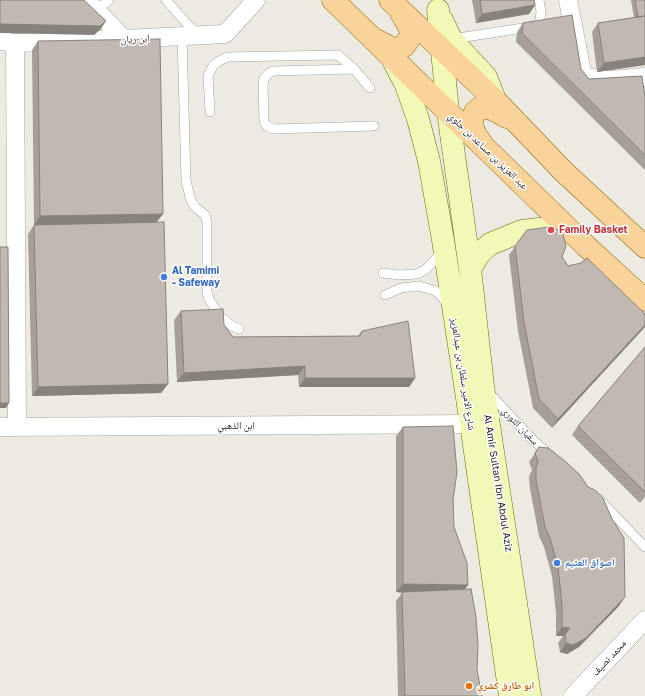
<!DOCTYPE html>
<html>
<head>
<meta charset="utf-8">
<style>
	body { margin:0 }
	canvas { display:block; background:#edeae1 }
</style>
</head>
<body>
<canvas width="645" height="696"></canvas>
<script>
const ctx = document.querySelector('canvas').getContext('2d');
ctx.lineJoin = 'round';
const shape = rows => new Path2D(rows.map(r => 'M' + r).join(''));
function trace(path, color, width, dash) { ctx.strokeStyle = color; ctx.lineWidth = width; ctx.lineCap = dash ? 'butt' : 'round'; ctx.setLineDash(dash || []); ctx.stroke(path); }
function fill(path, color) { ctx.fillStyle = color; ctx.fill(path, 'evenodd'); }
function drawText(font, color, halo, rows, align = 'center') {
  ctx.font = font + ' "Golos Text","Noto Naskh Arabic",sans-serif'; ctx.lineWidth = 3; ctx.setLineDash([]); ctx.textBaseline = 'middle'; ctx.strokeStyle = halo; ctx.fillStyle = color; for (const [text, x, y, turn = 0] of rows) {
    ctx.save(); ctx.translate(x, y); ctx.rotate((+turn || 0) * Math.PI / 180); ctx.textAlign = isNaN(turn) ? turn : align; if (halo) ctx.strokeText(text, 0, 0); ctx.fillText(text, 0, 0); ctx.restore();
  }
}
const lane = shape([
	[166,0,197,35],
	[96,11,109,0],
	[182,36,186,181,191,201,195,207,205,215,207,222,207,292,209,299,219,315,232,326,239,329],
	[452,39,536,26,540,20,541,12,539,0],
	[354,69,273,71,269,73,264,79,263,84,264,122,267,126,274,129,374,126],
	[210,112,208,76,213,66,219,61,227,57,338,55,354,69,370,88],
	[383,273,399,275,417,274,425,270,436,259,440,249],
	[385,295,401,288,419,286,436,291,448,304],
	[488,392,534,441,551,456],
	[599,499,645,547]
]);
const street = shape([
	[86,0,124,39],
	[568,0,583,77,612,80,645,77],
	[0,41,15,43,124,39,225,34,256,0],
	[15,43,17,427],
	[0,427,471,424],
	[573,696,645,620]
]);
const secondary = shape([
	[438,10,448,112,470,269,483,386,530,696],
	[442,20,451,39,486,77,495,100],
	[394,62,406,85,418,119,429,161,443,240,471,424,510,696],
	[470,269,479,254,490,244,522,231,539,229,555,233]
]);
const primary = shape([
	[333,0,586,246,645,300],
	[390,0,496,101,564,172,645,247],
	[376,40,395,50,404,46,409,39,412,32,401,13],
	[481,142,476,136,471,123,475,112,481,107,492,109,507,117]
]);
trace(lane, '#a3a3a3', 10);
trace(street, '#a3a3a3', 19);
trace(secondary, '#606f07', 23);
trace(primary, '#906603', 23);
trace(lane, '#fff', 9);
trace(street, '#fff', 18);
trace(secondary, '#f2f8b5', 22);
trace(primary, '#f9d39a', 22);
fill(shape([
	[472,0,534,0,535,5,529,14,476,23],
	[631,0,645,0,645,65,597,72,592,32,598,23,634,17],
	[523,23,581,69,589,79,645,97,645,170,516,42,517,32],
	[38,41,157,222,168,384,161,393,32,396,28,234,34,225,65,224,34,225,32,50],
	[527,230,562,257,568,266,645,314,645,327,644,328,552,428,533,408,518,331,509,255],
	[181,311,224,325,233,337,358,336,362,331,415,378,409,387,299,387,298,375,177,382,174,320],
	[645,347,645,497,640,503,572,435,578,426],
	[403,427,453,500,454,527,468,585,465,589,477,670,482,696,398,696,396,601,402,593,396,592,396,436],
	[539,447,619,606,579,647,567,654,560,652,558,643,563,636,556,636,556,613,552,576,544,547,539,536,530,489,529,476,532,470,529,462]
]), '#a69f98');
fill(shape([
	[535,5,529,14,476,23,482,14],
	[106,21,100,30,94,35,0,33,0,24],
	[645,57,645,65,597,72,604,63],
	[163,214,156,223,34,225,40,216],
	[645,325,644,328,552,428,558,419],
	[305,366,298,375,177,382,184,373],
	[305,378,415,378,409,387,299,387],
	[168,384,161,393,32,396,38,387],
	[0,403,9,403,6,408,0,408],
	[403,584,468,585,461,594,396,592],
	[625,597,619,606,579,647,567,654,560,652,566,643],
	[562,627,570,628,563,636,556,636]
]), '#87827c');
const building = shape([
	[0,0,84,0,106,21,100,26,0,24,0,0],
	[480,0,534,0,535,5,482,14,480,0],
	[635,0,645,0,645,16,638,17,635,0],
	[572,15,581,69,589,79,642,76,645,97,645,155,522,33,523,23,572,15],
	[645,16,645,57,604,63,598,23,645,16],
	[160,39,163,214,40,216,38,41,160,39],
	[164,222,168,384,38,387,34,225,164,222],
	[549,227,562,231,566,246,562,257,568,266,581,263,587,258,645,314,645,325,558,419,539,399,524,322,515,246,527,230,549,227],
	[0,247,8,247,9,403,0,403,0,247],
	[223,309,224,325,233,337,360,336,362,331,408,321,415,378,305,378,305,366,184,373,181,311,223,309],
	[645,347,645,492,578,426,645,347],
	[453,426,457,472,453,500,454,527,467,563,468,585,403,584,403,427,453,426],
	[539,447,548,448,565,461,580,475,588,487,595,490,603,498,612,519,624,538,625,597,586,638,573,645,566,643,565,634,570,628,562,627,562,604,558,567,550,538,545,527,536,480,536,467,538,461,535,453,539,447],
	[471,589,476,617,478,645,477,670,482,696,405,696,402,592,471,589]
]);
fill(building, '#c1b9b1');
trace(building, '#87827c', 1);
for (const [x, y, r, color] of [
	[551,230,4,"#e0444e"],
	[164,277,4,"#3f7fe0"],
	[557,563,4,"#3f7fe0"],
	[469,686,4,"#e8710a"]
]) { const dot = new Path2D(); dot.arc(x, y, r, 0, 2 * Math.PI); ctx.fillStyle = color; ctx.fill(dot); trace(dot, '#fff', 1.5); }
drawText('10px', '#1c1c1c', '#fff', [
	["ابن ريان",135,39,-3],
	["عبد العزيز بن مساعد بن جلوي",488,151,44],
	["شارع الامير سلطان بن عبدالعزيز",463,374,81],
	["ابن الذهبي",236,426],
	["سفيان الثوري",520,426,46],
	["Al Amir Sultan Ibn Abdul Aziz",498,483,81],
	["محمد نصيف",609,658,-47]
]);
drawText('bold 10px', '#be3a42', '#fff', [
	["Family Basket",559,230]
], 'left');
drawText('bold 10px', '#366cbe', '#fff', [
	["Al Tamimi",172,271],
	["- Safeway",172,283],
	["اصواق العثيم",565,563]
], 'left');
drawText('bold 10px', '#c56008', '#fff', [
	["ابو طارق كشري",477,686]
], 'left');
</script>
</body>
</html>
